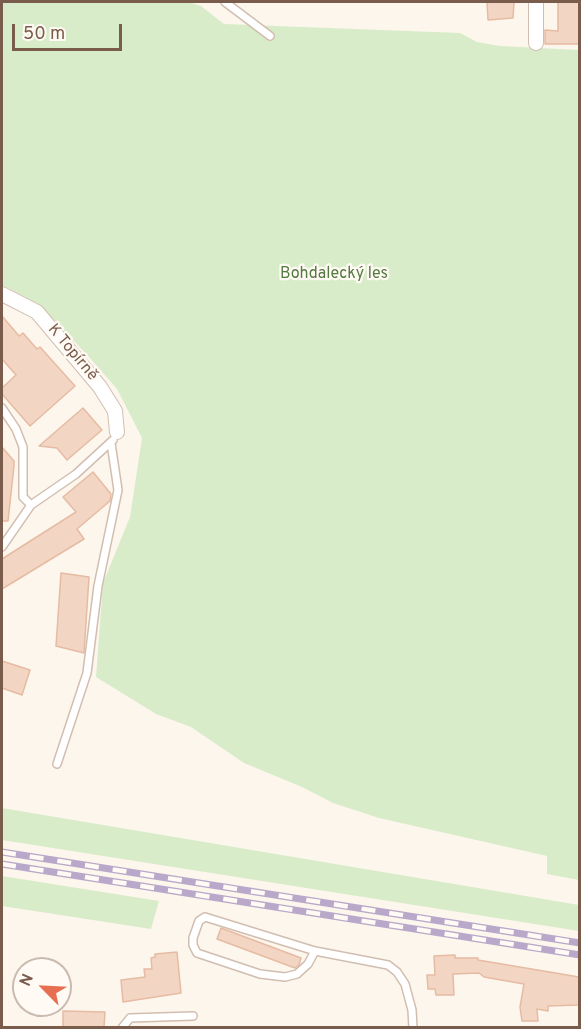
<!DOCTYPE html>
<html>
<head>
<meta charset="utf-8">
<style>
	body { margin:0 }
	#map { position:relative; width:581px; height:1029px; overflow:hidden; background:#fdf6ec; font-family:Overpass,sans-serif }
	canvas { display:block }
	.frame { position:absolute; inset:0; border:3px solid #7a5c4d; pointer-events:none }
	.north { position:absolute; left:12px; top:957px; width:60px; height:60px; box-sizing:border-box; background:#fffaf3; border:2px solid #cabbb1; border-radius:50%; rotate:294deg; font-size:16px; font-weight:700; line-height:24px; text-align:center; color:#7a5c4d }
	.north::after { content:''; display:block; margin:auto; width:21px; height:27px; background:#e76f51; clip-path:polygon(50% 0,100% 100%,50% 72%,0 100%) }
	.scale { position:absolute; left:12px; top:24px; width:110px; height:27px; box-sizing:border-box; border:3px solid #7a5c4d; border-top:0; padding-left:8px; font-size:18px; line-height:21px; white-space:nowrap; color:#7a5c4d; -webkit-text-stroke:4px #fffaf3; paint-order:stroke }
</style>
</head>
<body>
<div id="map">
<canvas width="581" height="1029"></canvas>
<div class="frame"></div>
<div class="north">N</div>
<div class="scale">50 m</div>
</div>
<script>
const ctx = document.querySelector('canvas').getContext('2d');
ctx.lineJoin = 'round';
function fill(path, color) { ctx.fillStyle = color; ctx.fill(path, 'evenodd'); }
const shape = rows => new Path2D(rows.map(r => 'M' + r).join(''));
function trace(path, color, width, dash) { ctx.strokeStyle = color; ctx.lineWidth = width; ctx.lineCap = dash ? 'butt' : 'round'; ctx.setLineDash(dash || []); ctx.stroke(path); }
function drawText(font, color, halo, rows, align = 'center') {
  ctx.font = font + ' Overpass,sans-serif'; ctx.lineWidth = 4.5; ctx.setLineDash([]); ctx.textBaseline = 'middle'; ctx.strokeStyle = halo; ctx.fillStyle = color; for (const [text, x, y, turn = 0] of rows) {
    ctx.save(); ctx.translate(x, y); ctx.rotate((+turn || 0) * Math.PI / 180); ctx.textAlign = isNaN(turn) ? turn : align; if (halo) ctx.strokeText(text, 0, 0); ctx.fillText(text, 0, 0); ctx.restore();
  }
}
fill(shape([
	[2,2,189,2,201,6,224,24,460,33,477,42,500,46,579,50,579,880,547,874,547,856,379,818,333,803,302,787,244,763,191,727,156,714,96,677,103,583,130,517,142,438,117,389,89,357,40,305,2,285],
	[2,808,579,905,579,931,2,840],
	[2,876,159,901,151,929,2,906]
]), '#d8ecc9');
const building = shape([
	[487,2,514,2,513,18,488,20,487,2],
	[558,2,579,2,579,44,545,44,545,30,558,31,558,2],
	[2,316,19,336,23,333,37,349,40,347,75,386,30,426,2,394,2,388,16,375,2,359,2,316],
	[83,408,102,430,67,460,57,448,39,446,83,408],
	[2,447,14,461,14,466,8,521,2,521,2,447],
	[93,472,111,494,110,501,77,529,84,539,2,589,2,559,76,512,63,497,93,472],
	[61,573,89,577,84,653,56,646,61,573],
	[2,661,30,670,22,695,2,688,2,661],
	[221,928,301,958,299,965,295,968,217,939,221,928],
	[177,952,181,993,123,1002,121,980,145,977,144,969,152,969,151,958,155,957,155,954,177,952],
	[455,955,455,958,478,958,478,960,579,977,579,1005,548,1006,548,1011,537,1009,538,1021,522,1021,520,1007,524,984,484,977,479,973,453,974,454,995,436,995,435,989,428,989,427,975,435,975,434,956,455,955],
	[63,1011,105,1012,104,1028,63,1028,63,1011]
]);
fill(building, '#f3d5c3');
trace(building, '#e6bba3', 1.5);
const service = shape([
	[225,2,270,36],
	[2,408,16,429,23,447,23,497,31,505],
	[2,547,31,505,76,474,113,440],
	[57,764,87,673,98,586,118,490,111,443],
	[315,951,308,964,297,974,285,977,260,974,197,953,193,945,193,938,199,921,205,917,315,951,388,965,397,972,405,984,412,1010,413,1028],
	[122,1028,130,1018,193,1016]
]);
const minor = shape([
	[536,43,536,2],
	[2,294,37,312,100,387,115,411,117,432]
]);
trace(service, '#d1beb0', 10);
trace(minor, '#d1beb0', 16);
trace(service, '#fff', 7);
trace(minor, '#fff', 14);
const rail = shape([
	[2,852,580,943],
	[2,864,580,955]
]);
trace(rail, '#b9a8c9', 7);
trace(rail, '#fffaf3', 4.5, [14]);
drawText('16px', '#537a41', '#fffaf3', [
	["Bohdalecký les",334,275]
]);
drawText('16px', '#7a5c4d', '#fffaf3', [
	["K Topírně",72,353,50]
]);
</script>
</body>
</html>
